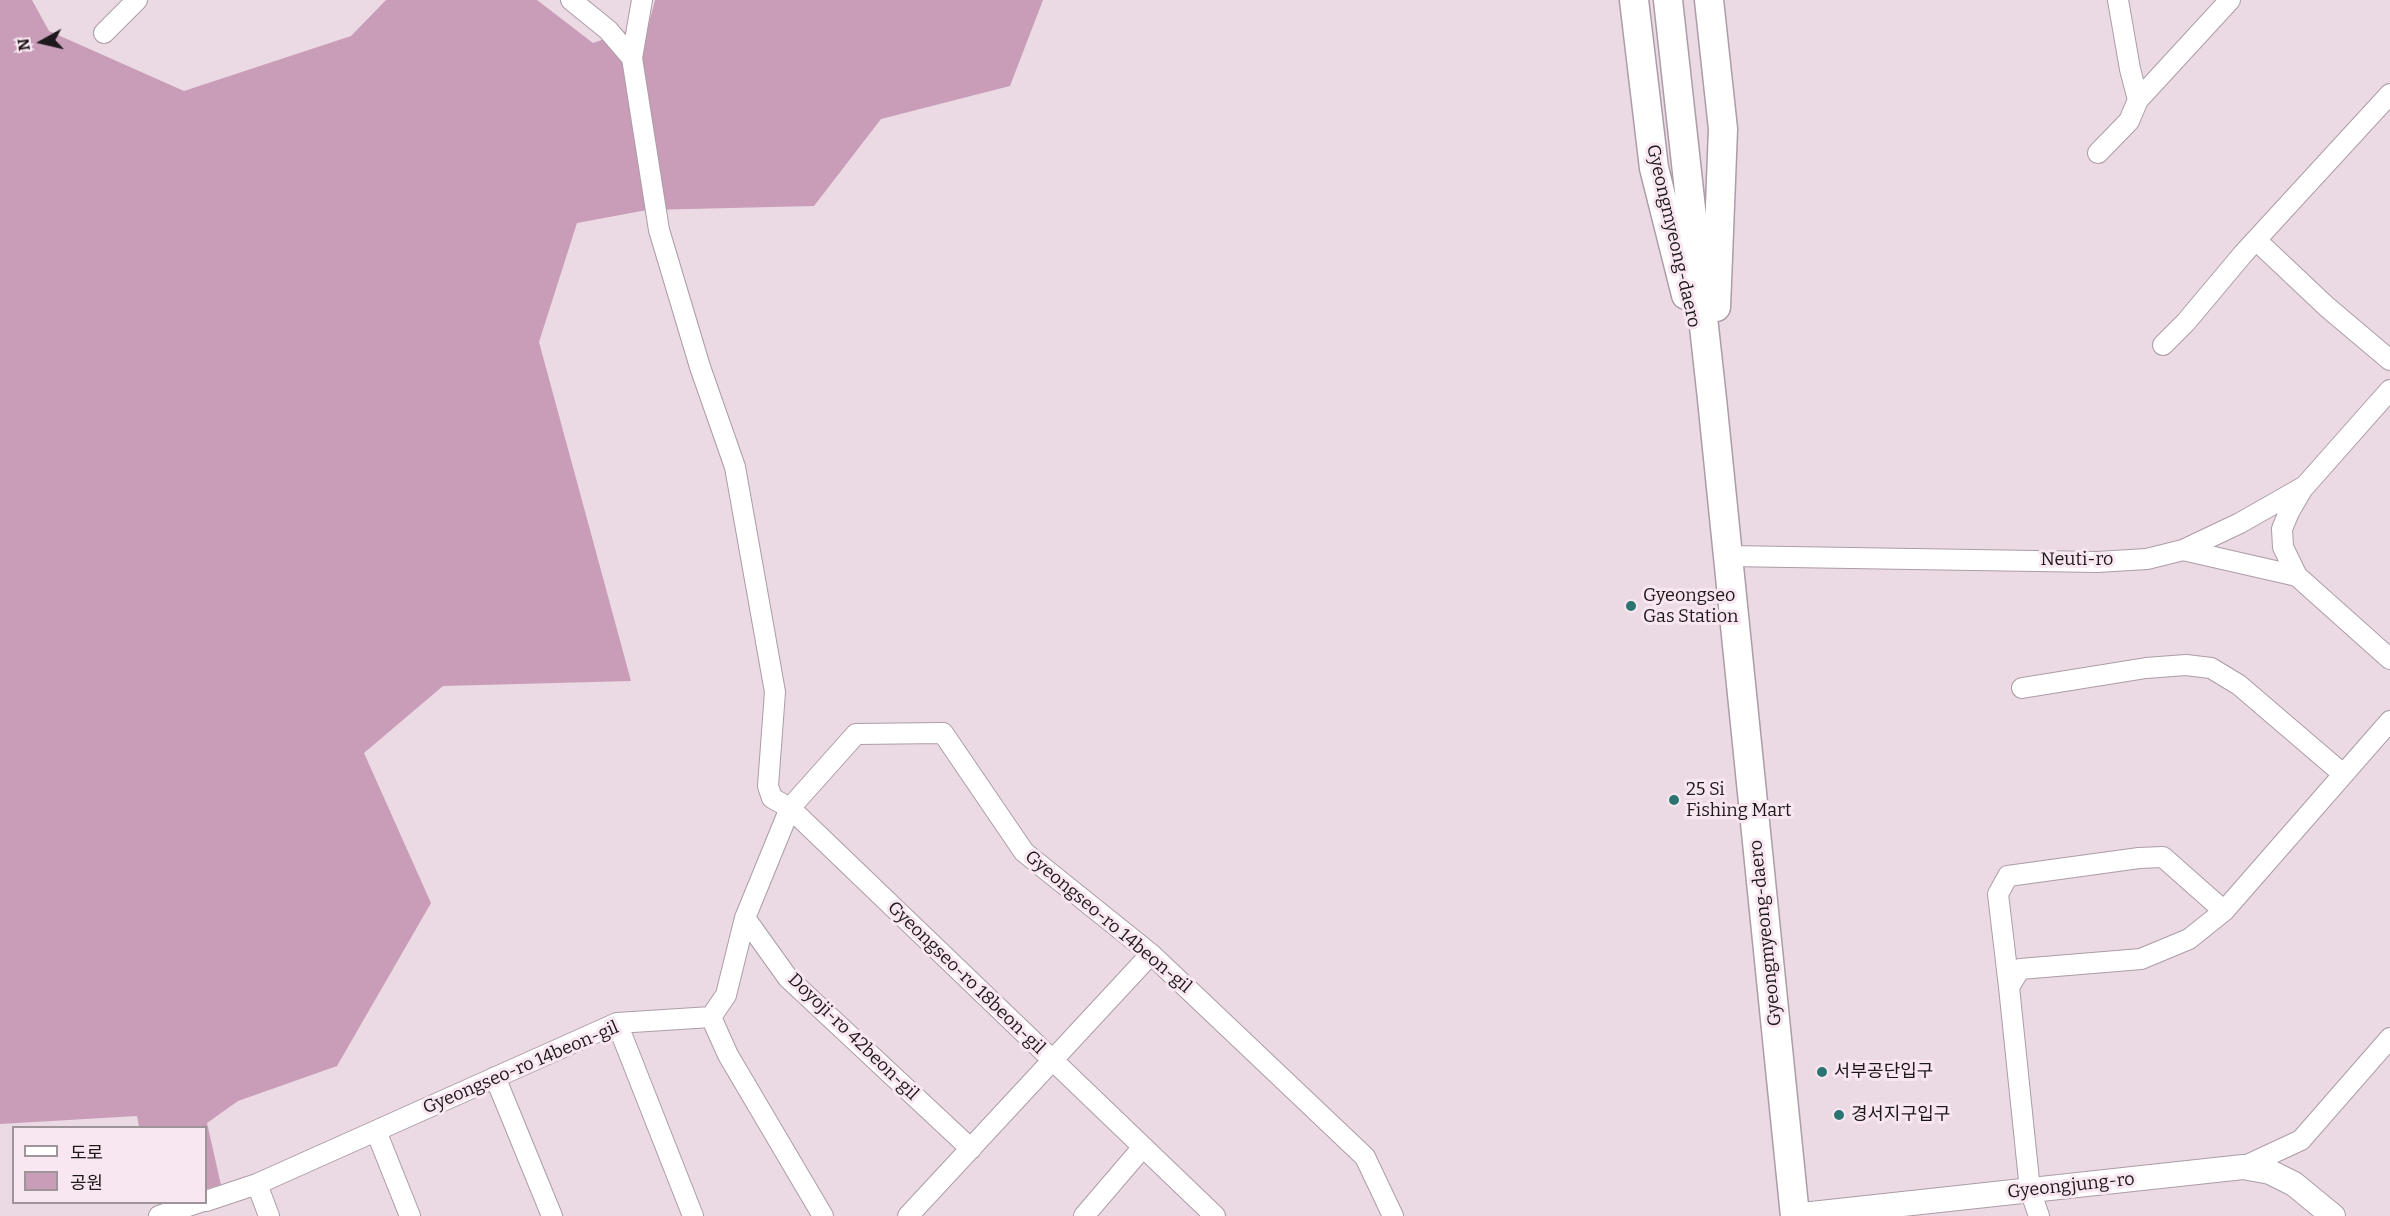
<!DOCTYPE html>
<html>
<head>
<meta charset="utf-8">
<style>
	body { margin:0 }
	#map { position:relative; width:2390px; height:1216px; overflow:hidden; background:#ebdae4; font-family:Bitter,"Noto Sans KR",serif }
	canvas { display:block }
	.legend { position:absolute; left:12px; top:1126px; width:195px; height:78px; box-sizing:border-box; background:#f8e7f1; border:2px solid #a0949b; margin:0; padding:8px 10px; list-style:none; font-size:18px; color:#1d181b }
	.legend li { display:flex; align-items:center; gap:12px; height:30px }
	.legend b { width:30px; border:2px solid #a0949b }
	.north { position:absolute; left:12px; top:12px; width:60px; height:60px; -webkit-text-stroke:4px #f8e7f1; paint-order:stroke; rotate:262deg; font-size:16px; font-weight:700; line-height:24px; text-align:center; color:#1d181b }
	.north::after { content:''; display:block; margin:auto; width:21px; height:27px; background:#1d181b; clip-path:polygon(50% 0,100% 100%,50% 72%,0 100%) }
</style>
</head>
<body>
<div id="map">
<canvas width="2390" height="1216"></canvas>
<ul class="legend">
<li><b style="height:8px;background:#fff"></b>도로</li>
<li><b style="height:16px;background:#c99db8"></b>공원</li>
</ul>
<div class="north">N</div>
</div>
<script>
const ctx = document.querySelector('canvas').getContext('2d');
ctx.lineJoin = 'round';
function fill(path, color) { ctx.fillStyle = color; ctx.fill(path, 'evenodd'); }
const shape = rows => new Path2D(rows.map(r => 'M' + r).join(''));
function trace(path, color, width, dash) { ctx.strokeStyle = color; ctx.lineWidth = width; ctx.lineCap = dash ? 'butt' : 'round'; ctx.setLineDash(dash || []); ctx.stroke(path); }
function drawText(font, color, halo, rows, align = 'center') {
  ctx.font = font + ' Bitter,"Noto Sans KR",serif'; ctx.lineWidth = 6; ctx.setLineDash([]); ctx.textBaseline = 'middle'; ctx.strokeStyle = halo; ctx.fillStyle = color; for (const [text, x, y, turn = 0] of rows) {
    ctx.save(); ctx.translate(x, y); ctx.rotate((+turn || 0) * Math.PI / 180); ctx.textAlign = isNaN(turn) ? turn : align; if (halo) ctx.strokeText(text, 0, 0); ctx.fillText(text, 0, 0); ctx.restore();
  }
}
fill(shape([
	[0,0,32,0,49,31,184,91,351,36,386,0,537,0,593,43,649,23,655,0,1043,0,1010,86,881,119,814,206,647,210,577,223,539,342,631,681,443,686,364,753,431,903,337,1066,238,1101,207,1123,221,1185,206,1189,206,1128,139,1127,137,1116,0,1124]
]), '#c99db8');
const minor = shape([
	[571,0,608,30,632,58,659,230,700,367,735,467,775,692,768,786,772,798,790,808,1215,1216],
	[104,33,137,0],
	[632,58,642,0],
	[2138,100,2230,0],
	[2098,153,2129,121,2138,100,2130,69,2118,0],
	[2256,240,2327,307,2390,360],
	[2163,345,2186,322,2243,254,2390,94],
	[2183,550,2240,523,2305,486,2390,390],
	[1728,556,2097,562,2147,559,2183,550,2297,576,2390,659],
	[2297,576,2283,547,2282,529,2289,512,2303,488],
	[2022,688,2146,668,2186,665,2211,668,2239,685,2343,774],
	[745,918,788,978,971,1149],
	[2009,987,1998,894,2008,876,2139,858,2163,857,2224,911],
	[711,1017,728,1055,823,1216],
	[617,1023,693,1216],
	[495,1077,552,1216],
	[376,1131,410,1216],
	[2243,1167,2301,1140,2390,1038],
	[257,1184,269,1216],
	[206,1201,257,1184,617,1023,711,1017,726,995,745,918,790,808,856,734,943,733,1024,852,1151,954,1365,1157,1393,1216],
	[159,1216,200,1202],
	[908,1216,1151,954],
	[1084,1216,1143,1147],
	[2039,1216,2030,1190,2009,987,2020,969,2141,959,2189,939,2224,911,2390,721]
]);
const tertiary = shape([
	[1793,1216,2243,1167,2270,1172,2294,1184,2333,1216]
]);
const secondary = shape([
	[1634,0,1654,168,1686,295],
	[1668,0,1712,399,1795,1216],
	[1709,0,1723,129,1716,307]
]);
trace(minor, '#ac9ca6', 22);
trace(tertiary, '#ac9ca6', 26);
trace(secondary, '#ac9ca6', 31);
trace(minor, '#fff', 20);
trace(tertiary, '#fff', 24);
trace(secondary, '#fff', 28);
for (const [x, y, r, color] of [
	[1631,606,6,"#2b7571"],
	[1674,800,6,"#2b7571"],
	[1822,1072,6,"#2b7571"],
	[1839,1115,6,"#2b7571"]
]) { const dot = new Path2D(); dot.arc(x, y, r, 0, 2 * Math.PI); ctx.fillStyle = color; ctx.fill(dot); trace(dot, '#f8e7f1', 2); }
drawText('18px', '#1d181b', '#f8e7f1', [
	["Gyeongmyeong-daero",1673,236,77],
	["Neuti-ro",2077,560],
	["Gyeongseo-ro 14beon-gil",1108,922,40],
	["Gyeongmyeong-daero",1766,933,-96],
	["Gyeongseo-ro 18beon-gil",966,978,44],
	["Doyoji-ro 42beon-gil",853,1037,44],
	["Gyeongseo-ro 14beon-gil",521,1068,-23],
	["Gyeongjung-ro",2071,1186,-6]
]);
drawText('18px', '#1d181b', '#f8e7f1', [
	["Gyeongseo",1643,596],
	["Gas Station",1643,617],
	["25 Si",1686,790],
	["Fishing Mart",1686,811],
	["서부공단입구",1834,1072],
	["경서지구입구",1851,1115]
], 'left');
</script>
</body>
</html>
